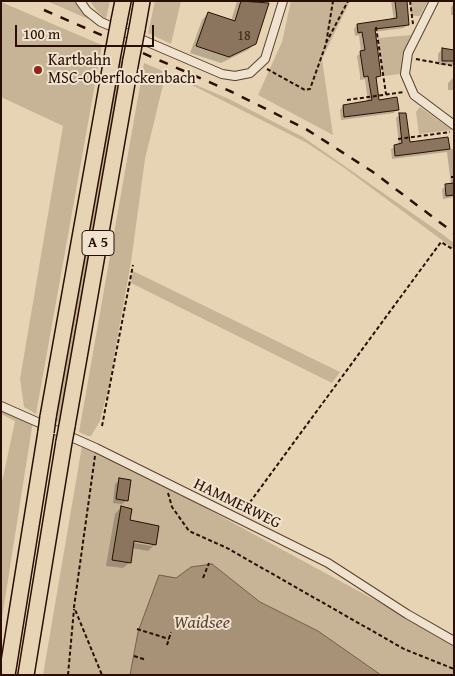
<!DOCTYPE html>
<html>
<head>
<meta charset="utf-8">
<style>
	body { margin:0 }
	#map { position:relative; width:455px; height:676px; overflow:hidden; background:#e7d4b5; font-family:"Gentium Book Plus",serif }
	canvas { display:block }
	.frame { position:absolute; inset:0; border:2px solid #2a0f00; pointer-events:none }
	.scale { position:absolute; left:15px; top:25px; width:139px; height:22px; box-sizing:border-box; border:2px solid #2a0f00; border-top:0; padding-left:6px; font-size:15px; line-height:18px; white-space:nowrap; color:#2a0f00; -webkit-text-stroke:4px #efe3cf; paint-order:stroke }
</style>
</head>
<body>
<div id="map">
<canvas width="455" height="676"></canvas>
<div class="frame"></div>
<div class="scale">100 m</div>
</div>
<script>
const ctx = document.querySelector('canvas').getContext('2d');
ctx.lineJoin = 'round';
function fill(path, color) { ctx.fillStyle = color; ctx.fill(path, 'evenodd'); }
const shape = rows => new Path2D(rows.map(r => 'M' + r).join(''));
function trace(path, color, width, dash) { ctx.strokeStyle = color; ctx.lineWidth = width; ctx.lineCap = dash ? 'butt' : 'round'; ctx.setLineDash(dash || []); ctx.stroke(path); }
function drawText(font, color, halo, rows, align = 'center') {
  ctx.font = font + ' "Gentium Book Plus",serif'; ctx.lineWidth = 4; ctx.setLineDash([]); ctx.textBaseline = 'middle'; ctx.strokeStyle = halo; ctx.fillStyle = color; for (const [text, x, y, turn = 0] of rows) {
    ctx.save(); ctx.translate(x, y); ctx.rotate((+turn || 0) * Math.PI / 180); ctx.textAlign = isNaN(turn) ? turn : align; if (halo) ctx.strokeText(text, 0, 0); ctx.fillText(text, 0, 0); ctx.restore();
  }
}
fill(shape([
	[47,1,74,1,88,19],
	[90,1,110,1,106,19,97,11],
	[155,1,181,1,171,44,148,33],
	[291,1,350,1,322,59,333,135,258,95,282,42],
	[410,1,428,1,420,16,412,16],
	[1,2,102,45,36,414,24,407,20,379,63,126,1,97],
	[411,35,402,56,401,74,383,76,378,38],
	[120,56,125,58,60,422,55,421],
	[144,63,229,99,303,137,442,234,454,243,454,249,343,167,307,143,178,78,169,78,163,85,145,159,131,262,109,385,100,421,91,436,88,436,79,432],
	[420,107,452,130,419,134,416,112],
	[133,271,340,372,332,383,131,283],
	[1,406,33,421,1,624,1,487,15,421,1,414],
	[82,446,110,456,454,643,454,675,381,675,318,631,260,602,212,564,191,567,176,578,138,632,130,675,43,675]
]), '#c7b396');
const water = shape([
	[212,564,260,602,318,631,381,675,130,675,138,632,159,575,176,578,191,567,212,564]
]);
fill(water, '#a79177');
trace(water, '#755d47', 1);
fill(shape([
	[237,1,259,1,268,4,255,43,248,50,221,63,190,53,202,20,208,13,231,21],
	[391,1,406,1,408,24,404,28,374,32,380,76,375,80,378,101,398,109,394,113,341,120,340,110,343,106,368,102,365,79,360,80,360,75,357,56,361,52,359,35,355,36,354,29,357,25,394,20],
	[454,4,454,15,451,15,451,7],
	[442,49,454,50,454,65,438,65,438,54],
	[454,77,454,90,448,90,448,83],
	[399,115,409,143,447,138,449,149,454,149,454,197,443,199,442,189,451,184,447,152,392,159,391,149,399,145,396,118],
	[119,480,127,500,122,504,113,503,115,484],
	[121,507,129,521,155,544,148,551,132,548,130,562,123,568,106,566,115,514],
	[128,539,152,543,152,546,128,542]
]), '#0003');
const building = shape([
	[241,1,269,3,256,44,229,57,196,46,208,12,235,21,241,1],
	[395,1,407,1,409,25,375,29,381,76,376,77,379,100,397,97,399,110,344,117,343,105,372,100,368,76,364,77,363,71,360,51,365,50,362,32,358,33,357,24,397,18,395,1],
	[442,48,454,50,454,61,442,61,442,48],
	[399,113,406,113,410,142,448,137,450,149,395,156,394,145,402,143,399,113],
	[454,183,454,195,446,196,445,184,454,183],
	[119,478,131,480,128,501,116,499,119,478],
	[121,506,132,509,130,520,159,526,156,545,134,541,131,563,112,560,121,506]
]);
fill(building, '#8c755e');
trace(building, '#2a0f00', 1);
const street = shape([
	[80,1,87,11,101,22,222,74,235,76,250,73,265,59,283,1],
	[434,1,408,53,405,74,414,95,454,125],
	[1,406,96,448,328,563,407,614,454,641]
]);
const highway = shape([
	[119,21,123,1],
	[137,29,142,1],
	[48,417,113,53],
	[67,426,131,60],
	[7,675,46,432],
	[26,675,64,442]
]);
trace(street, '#59402d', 10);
trace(highway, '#2a0f00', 18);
trace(shape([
	[410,1,413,24],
	[376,27,386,94],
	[326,43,348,1],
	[416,59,454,66],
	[267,69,305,90,310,89,326,44,333,1],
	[347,100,404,92],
	[398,139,450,132],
	[451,177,454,177],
	[102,426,133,265],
	[95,456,74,607,102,675],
	[168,493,172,507,189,531,227,548,404,649,454,669],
	[242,513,441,242,454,250],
	[203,578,209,563],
	[137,629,169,639],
	[167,645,171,632],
	[134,656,146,660],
	[68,675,74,609]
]), '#2a0f00', 2, [4, 2.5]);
trace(street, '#efe3cf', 8);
trace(highway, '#e7d4b5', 15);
trace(shape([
	[44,10,232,92,306,129,373,172,454,233]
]), '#2a0f00', 2.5, [9, 9]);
const highwayBridge = shape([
	[113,53,119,21],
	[131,60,137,29],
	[46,432,48,417],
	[64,442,67,426]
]);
trace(highwayBridge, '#2a0f00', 18, []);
trace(highwayBridge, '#e7d4b5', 15);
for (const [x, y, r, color] of [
	[38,70,5,"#8f2418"]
]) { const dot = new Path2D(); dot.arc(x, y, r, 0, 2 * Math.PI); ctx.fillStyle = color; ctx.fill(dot); trace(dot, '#efe3cf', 2); }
drawText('14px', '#422818', null, [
	["18",244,36]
]);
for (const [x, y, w] of [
	[98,243,32]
]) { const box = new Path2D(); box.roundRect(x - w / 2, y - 12.5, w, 25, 4); ctx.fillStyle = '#efe3cf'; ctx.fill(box); trace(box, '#2a0f00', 1); }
drawText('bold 15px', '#2a0f00', null, [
	["A 5",98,243]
]);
drawText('16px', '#2a0f00', '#efe3cf', [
	["Kartbahn",48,61],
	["MSC-Oberflockenbach",48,79]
], 'left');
drawText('16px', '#2a0f00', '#efe3cf', [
	["HAMMERWEG",237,504,26]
]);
drawText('italic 18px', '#5c4330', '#efe3cf', [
	["Waidsee",202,623]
]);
</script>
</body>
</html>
